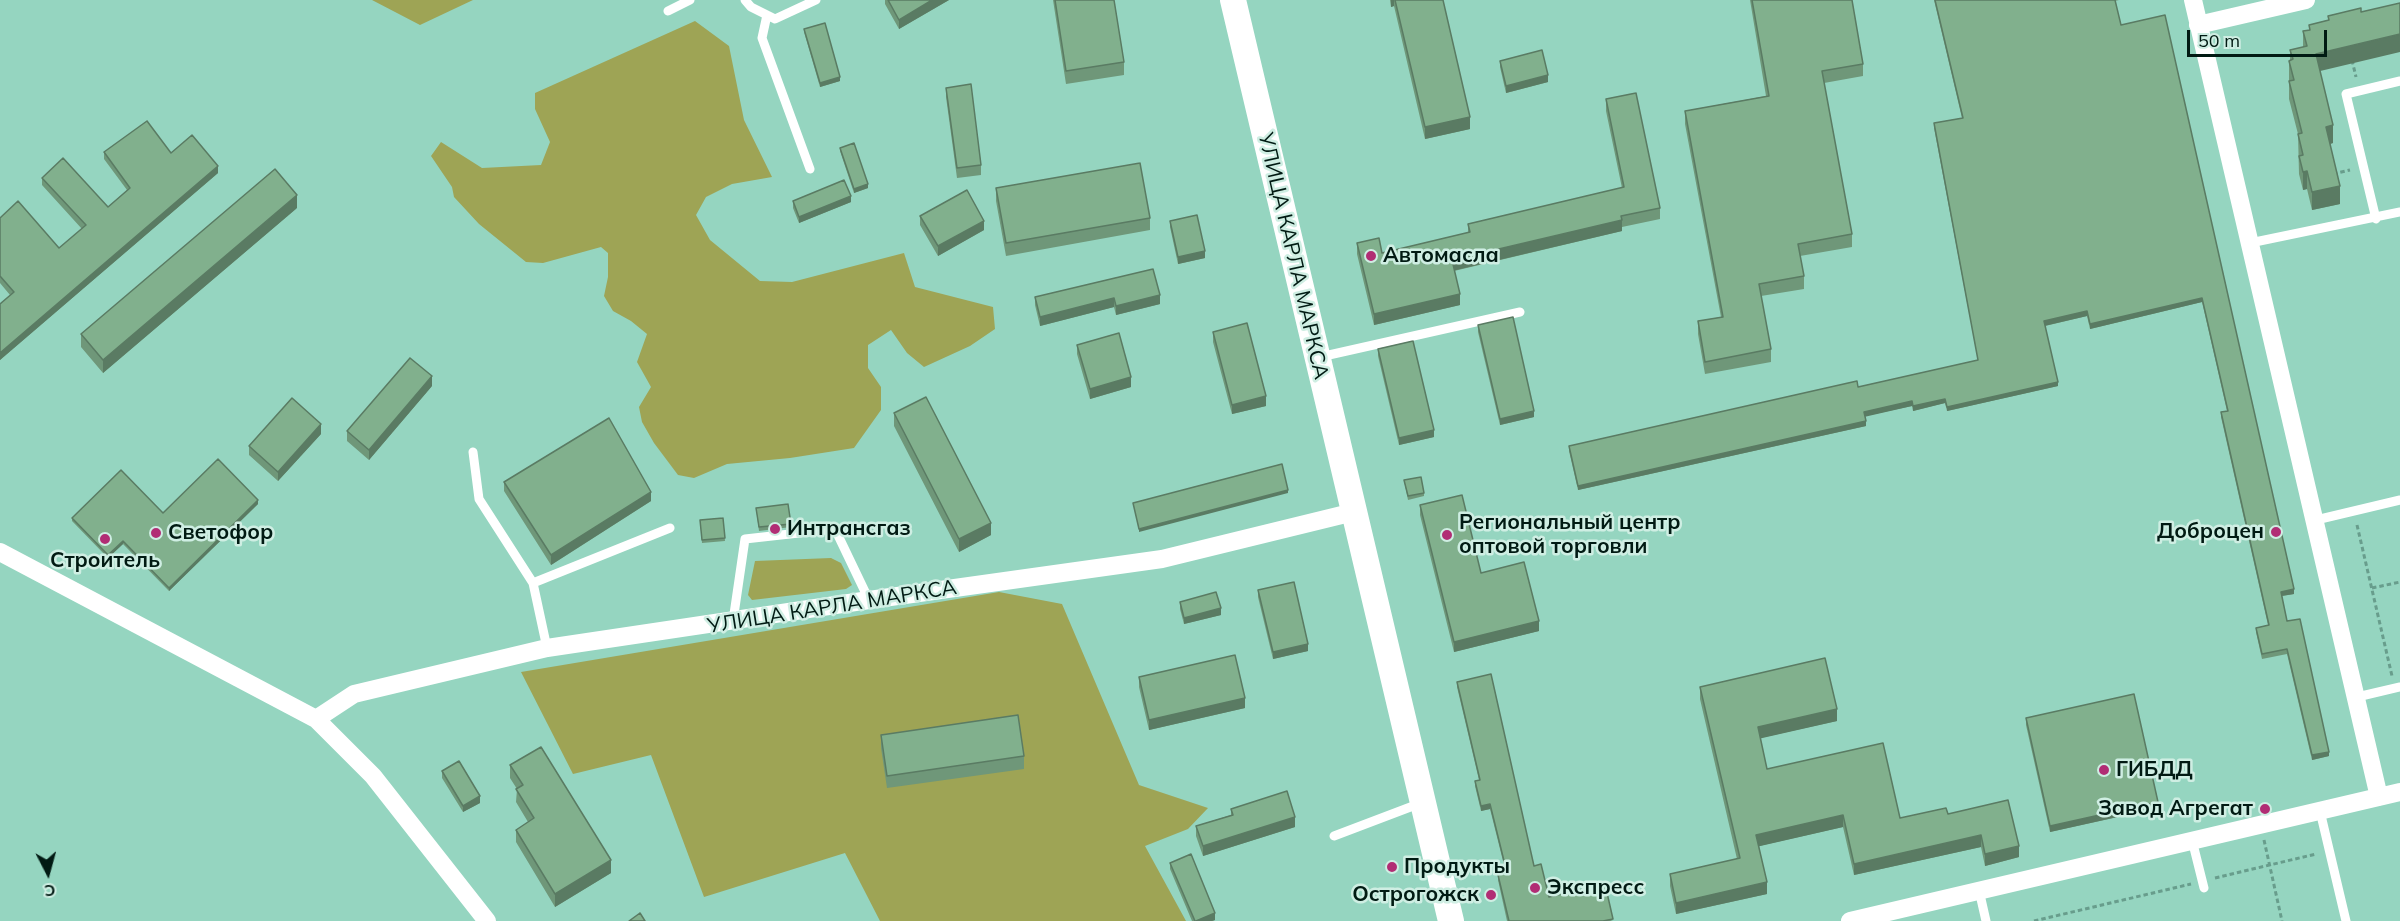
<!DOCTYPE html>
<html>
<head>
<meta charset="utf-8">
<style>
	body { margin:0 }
	#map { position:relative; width:2400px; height:921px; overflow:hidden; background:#95d5c0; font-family:Mulish,sans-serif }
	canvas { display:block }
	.north { position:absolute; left:18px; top:843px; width:60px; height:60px; -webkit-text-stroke:4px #cfeee3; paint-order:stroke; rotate:174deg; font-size:16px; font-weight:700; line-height:24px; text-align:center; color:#011a13 }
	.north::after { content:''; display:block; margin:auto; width:21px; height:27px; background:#011a13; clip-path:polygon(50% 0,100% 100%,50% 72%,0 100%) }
	.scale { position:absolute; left:2187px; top:30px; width:140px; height:27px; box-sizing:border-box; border:3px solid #011a13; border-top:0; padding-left:8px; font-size:18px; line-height:21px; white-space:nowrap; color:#011a13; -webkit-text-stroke:4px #cfeee3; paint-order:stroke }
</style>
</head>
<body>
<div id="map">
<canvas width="2400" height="921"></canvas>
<div class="north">С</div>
<div class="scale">50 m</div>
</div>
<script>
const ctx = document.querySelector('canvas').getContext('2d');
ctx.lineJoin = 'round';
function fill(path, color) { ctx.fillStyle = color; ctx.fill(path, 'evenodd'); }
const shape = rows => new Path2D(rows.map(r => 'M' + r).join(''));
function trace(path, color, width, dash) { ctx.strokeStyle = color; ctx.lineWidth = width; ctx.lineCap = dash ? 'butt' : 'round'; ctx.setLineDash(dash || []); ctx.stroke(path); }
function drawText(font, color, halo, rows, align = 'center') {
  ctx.font = font + ' Mulish,sans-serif'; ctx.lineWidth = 5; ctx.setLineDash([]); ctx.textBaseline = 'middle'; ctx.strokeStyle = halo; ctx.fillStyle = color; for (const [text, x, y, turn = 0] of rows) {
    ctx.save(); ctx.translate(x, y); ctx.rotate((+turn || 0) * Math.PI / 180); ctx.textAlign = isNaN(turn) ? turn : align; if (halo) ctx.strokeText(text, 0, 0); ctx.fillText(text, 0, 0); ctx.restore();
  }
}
fill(shape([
	[372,0,473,0,420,25],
	[695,21,729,46,744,120,772,177,732,184,706,197,696,215,710,240,760,281,792,282,904,253,915,287,993,307,995,329,970,346,924,367,907,353,891,330,868,345,868,368,881,387,881,410,854,448,790,458,727,464,694,478,678,475,654,443,642,422,639,407,651,387,637,362,647,334,631,321,613,311,604,296,608,277,608,253,601,247,543,263,526,262,479,224,454,197,452,187,431,156,441,142,482,168,541,165,550,142,535,109,535,93],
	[831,558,841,563,852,585,846,589,752,600,748,595,755,561],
	[999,592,1062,604,1139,785,1208,808,1188,829,1145,846,1186,921,880,921,845,853,704,897,651,755,573,774,521,672]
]), '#9ea455');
trace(shape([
	[2352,60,2356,77],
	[2333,174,2350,170],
	[2357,525,2392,676],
	[2372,588,2400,582],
	[2264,840,2282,921],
	[2215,878,2316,854],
	[2034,921,2191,884]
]), '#689d8c', 3, [4.5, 3]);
trace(shape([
	[745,0,751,7,775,19,816,0],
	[668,11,690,0],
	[767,15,762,38,810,169],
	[2376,219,2346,94,2400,81],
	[2250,243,2400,212],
	[1320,357,1520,312],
	[473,452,479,499,533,583,547,648],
	[2316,520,2400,500],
	[533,583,670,528],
	[733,621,745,539,835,529,869,600],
	[2357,697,2400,687],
	[2320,811,2346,921],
	[1334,836,1421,803],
	[2192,840,2204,888],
	[1979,890,1986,921]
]), '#fff', 9);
trace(shape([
	[2193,0,2379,797],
	[2198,25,2306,0],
	[0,552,316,719,373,776,487,921],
	[316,719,354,694,547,648,869,600,1162,559,1354,512],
	[1850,921,2400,792]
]), '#fff', 18);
trace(shape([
	[1233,0,1451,921]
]), '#fff', 26);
fill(shape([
	[885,0,949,0,899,29,885,4],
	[1053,0,1114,0,1124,62,1124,75,1066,84],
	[1390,0,1443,0,1470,129,1425,139,1394,6,1391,7],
	[1750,0,1852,0,1863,64,1863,76,1824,83,1852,234,1852,247,1800,256,1804,276,1804,289,1761,296,1771,349,1771,362,1705,374,1698,334,1698,321,1721,317,1685,124,1685,111,1766,96],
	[1934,0,2119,0,2115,1,2121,25,2294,594,2282,596,2287,621,2329,756,2312,760,2287,654,2262,659,2256,632,2256,628,2268,625,2221,417,2221,412,2227,411,2202,302,2090,329,2087,316,2045,326,2058,386,1947,411,1945,403,1913,411,1912,406,1865,416,1866,426,1578,490,1569,451,1569,446,1858,387,1978,360,1934,128,1934,123,1962,118],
	[2361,8,2320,71,2333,143,2330,144,2340,204,2312,210,2307,189,2303,190,2299,174,2298,134,2289,99,2289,61,2290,60,2290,50,2303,47,2303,31,2309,30,2309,25,2328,20,2328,16],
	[804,29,840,81,820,87,804,32],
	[1500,61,1548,82,1506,93,1500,67],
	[946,88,981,165,981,175,957,178,946,97],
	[1606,99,1660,208,1660,219,1622,227,1622,231,1454,271,1460,305,1374,325,1357,254,1357,243,1382,253,1468,233,1468,224,1622,188,1606,111],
	[840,148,868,188,854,193,840,151],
	[104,152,171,153,218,173,0,360,0,304,10,295,0,283,0,218,59,248,82,229,42,185,42,178,108,207,127,190,104,159],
	[996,188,1150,218,1150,230,1006,256,996,201],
	[793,201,851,202,799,223,793,208],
	[297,208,103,373,81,347,81,334],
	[920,216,984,230,938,256,920,225],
	[1170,221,1205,258,1178,264,1170,227],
	[1153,269,1160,304,1116,315,1114,307,1040,326,1035,305,1035,297],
	[1478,325,1534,417,1500,425,1478,332],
	[1213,332,1266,406,1232,414,1213,342],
	[1077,345,1131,387,1090,399,1077,354],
	[1378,349,1434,437,1399,445,1378,356],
	[432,386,369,460,347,441,347,431],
	[894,413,991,535,959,552,894,426],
	[321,434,278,481,249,455,249,446],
	[1404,480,1424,493,1424,496,1408,500],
	[504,482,651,501,551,565,504,491],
	[258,504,169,591,123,544,108,558,72,521,72,518,163,513],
	[1420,505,1481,573,1539,631,1454,652,1420,515],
	[756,508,791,524,791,527,759,531],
	[723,518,725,541,702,543,700,520],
	[1258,590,1308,651,1273,659,1258,597],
	[1180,602,1221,615,1184,624,1180,609],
	[1139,677,1245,708,1149,730,1139,687],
	[1457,682,1534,866,1549,897,1613,921,1507,921,1498,880,1498,875,1506,873,1490,809,1481,811,1475,786,1475,781,1479,780,1457,687],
	[1700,687,1837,721,1760,738,1767,769,1900,818,1948,814,2019,857,1985,866,1981,847,1854,875,1843,827,1759,846,1767,894,1676,914,1670,886,1670,874,1737,859,1700,699],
	[2026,718,2158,808,2050,832,2026,725],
	[881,735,1024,756,1024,769,887,788,881,748],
	[510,765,611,873,555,907,516,842,516,830,528,822,516,802,517,789,510,778],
	[442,771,480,803,463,812,442,778],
	[1231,809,1295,827,1203,856,1196,836,1196,826,1231,815],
	[1170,863,1215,920,1212,921,1192,921,1170,869]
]), '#6f9779');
fill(shape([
	[932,0,949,0,899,29,899,20],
	[1391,0,1394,0,1394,6,1391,7],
	[2400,34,2400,52,2316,72,2316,54],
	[1548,75,1548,82,1506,93,1506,86],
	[840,77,840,81,820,87,820,83],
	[1470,117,1470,129,1425,139,1425,127],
	[2333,125,2333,143,2326,145,2326,127],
	[218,166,218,173,0,360,0,353],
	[2307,171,2307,189,2303,190,2303,172],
	[868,184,868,188,854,193,854,189],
	[2340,186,2340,204,2312,210,2312,192],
	[297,195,297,208,103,373,103,360],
	[851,196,851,202,799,223,799,217],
	[1622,220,1622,231,1452,271,1452,260],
	[984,221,984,230,938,256,938,246],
	[1205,251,1205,258,1178,264,1178,257],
	[1460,294,1460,305,1374,325,1374,314],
	[1160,295,1160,304,1116,315,1116,306],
	[1114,298,1114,307,1040,326,1040,317],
	[2202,298,2202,302,2090,329,2090,324],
	[2087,311,2087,316,2044,326,2044,321],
	[432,376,432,386,369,460,369,450],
	[1131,377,1131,387,1090,399,1090,389],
	[2058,382,2058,386,1947,411,1947,407],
	[1266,396,1266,406,1232,414,1232,405],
	[1945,399,1945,403,1913,411,1913,406],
	[1912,401,1912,406,1864,417,1864,412],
	[1534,411,1534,417,1500,425,1500,419],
	[1866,421,1866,426,1578,490,1578,486],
	[321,424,321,434,278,481,278,472],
	[1434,430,1434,437,1399,445,1399,438],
	[1288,490,1288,493,1139,532,1139,529],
	[651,492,651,501,551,565,551,555],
	[258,500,258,504,169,591,169,588],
	[991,523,991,535,959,552,959,539],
	[123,541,123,544,108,558,108,555],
	[2294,589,2294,594,2281,596,2281,592],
	[1221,608,1221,615,1184,624,1184,618],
	[1539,621,1539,631,1454,652,1454,642],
	[1308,644,1308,651,1273,659,1273,652],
	[1245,698,1245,708,1149,730,1149,720],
	[1837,709,1837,721,1758,739,1758,727],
	[2329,752,2329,756,2312,760,2312,755],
	[480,796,480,803,463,812,463,806],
	[2158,802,2158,808,2050,832,2050,826],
	[1490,804,1490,809,1481,811,1481,806],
	[1843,815,1843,827,1756,847,1756,835],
	[1295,817,1295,827,1203,856,1203,846],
	[1981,835,1981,847,1854,875,1854,864],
	[2019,846,2019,857,1985,866,1985,854],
	[611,860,611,873,555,907,555,894],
	[1767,882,1767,894,1676,914,1676,903],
	[1215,913,1215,920,1212,921,1196,921]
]), '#5a7b63');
const building = shape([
	[888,0,932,0,899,20,888,0],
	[1055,0,1114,0,1124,62,1066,71,1055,0],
	[1395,0,1443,0,1470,117,1425,127,1395,0],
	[1752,0,1852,0,1863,64,1822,71,1852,234,1798,244,1804,276,1759,284,1771,349,1705,362,1698,321,1723,317,1685,111,1769,96,1752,0],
	[1935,0,2115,0,2121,25,2165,15,2294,589,2281,592,2287,621,2300,619,2329,752,2312,755,2287,649,2262,654,2256,628,2269,625,2221,412,2228,411,2202,298,2090,324,2087,311,2044,321,2058,382,1947,407,1945,399,1913,406,1912,401,1864,412,1866,421,1578,486,1569,446,1857,381,1858,387,1978,360,1934,123,1963,118,1935,0],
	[2400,3,2400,34,2316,54,2333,125,2326,127,2340,186,2312,192,2307,171,2303,172,2299,156,2303,155,2298,134,2302,133,2289,81,2294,80,2289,61,2293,59,2290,50,2307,46,2303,31,2310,30,2309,25,2329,20,2328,16,2361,8,2361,12,2400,3],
	[825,23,840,77,820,83,804,29,825,23],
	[1542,50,1548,75,1506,86,1500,61,1542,50],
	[971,84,981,165,957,168,946,88,971,84],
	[1636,93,1660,208,1621,216,1622,220,1452,260,1460,294,1374,314,1357,243,1379,238,1382,253,1470,232,1468,224,1624,187,1606,99,1636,93],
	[147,121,171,153,192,135,218,166,0,353,0,304,14,292,0,276,0,218,18,201,59,248,86,225,42,178,63,158,108,207,130,188,104,152,147,121],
	[854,143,868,184,854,189,840,148,854,143],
	[1140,163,1150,218,1006,243,996,188,1140,163],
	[275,169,297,195,103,360,81,334,275,169],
	[844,180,851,196,799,217,793,201,844,180],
	[967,190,984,221,938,246,920,216,967,190],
	[1197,215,1205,251,1178,257,1170,221,1197,215],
	[1153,269,1160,295,1116,306,1114,298,1040,317,1035,297,1153,269],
	[1513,317,1534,411,1500,419,1478,325,1513,317],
	[1247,323,1266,396,1232,405,1213,332,1247,323],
	[1119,333,1131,377,1090,389,1077,345,1119,333],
	[1413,341,1434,430,1399,438,1378,349,1413,341],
	[410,358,432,376,369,450,347,431,410,358],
	[926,397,991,523,959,539,894,413,926,397],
	[292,398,321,424,278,472,249,446,292,398],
	[609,418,651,492,551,555,504,482,609,418],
	[218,459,258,500,169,588,123,541,108,555,72,518,121,470,163,513,218,459],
	[1282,464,1288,490,1139,529,1133,503,1282,464],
	[1421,477,1424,493,1408,496,1404,480,1421,477],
	[1462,495,1481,573,1524,562,1539,621,1454,642,1420,505,1462,495],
	[788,504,791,524,759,527,756,508,788,504],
	[723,518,725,538,702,540,700,520,723,518],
	[1294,582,1308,644,1273,652,1258,590,1294,582],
	[1216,592,1221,608,1184,618,1180,602,1216,592],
	[1235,655,1245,698,1149,720,1139,677,1235,655],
	[1825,658,1837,709,1758,727,1767,769,1883,743,1900,818,1946,808,1948,814,2008,800,2019,846,1985,854,1981,835,1854,864,1843,815,1756,835,1767,882,1676,903,1670,874,1740,858,1700,687,1825,658],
	[1491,674,1534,866,1541,864,1549,897,1605,884,1613,919,1603,921,1509,921,1498,875,1507,873,1490,804,1481,806,1475,781,1480,780,1457,682,1491,674],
	[2134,694,2158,802,2050,826,2026,718,2134,694],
	[1018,715,1024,756,887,776,881,735,1018,715],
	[541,747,611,860,555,894,516,830,534,818,516,789,523,785,510,765,541,747],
	[459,761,480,796,463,806,442,771,459,761],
	[1287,791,1295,817,1203,846,1196,826,1233,815,1231,809,1287,791],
	[1191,854,1215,913,1196,921,1195,921,1170,863,1191,854],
	[640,913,645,921,629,921,640,913]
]);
fill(building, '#81b08d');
trace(building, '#5a7b63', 1.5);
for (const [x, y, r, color] of [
	[1371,256,6,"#b12d74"],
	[775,529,6,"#b12d74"],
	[2276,532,6,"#b12d74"],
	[156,533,6,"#b12d74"],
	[1447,535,6,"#b12d74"],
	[105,539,6,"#b12d74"],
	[2104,770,6,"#b12d74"],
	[2265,809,6,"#b12d74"],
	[1392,867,6,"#b12d74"],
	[1535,888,6,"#b12d74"],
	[1491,895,6,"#b12d74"]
]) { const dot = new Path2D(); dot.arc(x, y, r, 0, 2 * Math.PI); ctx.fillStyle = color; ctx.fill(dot); trace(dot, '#cfeee3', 2); }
drawText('21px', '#011a13', '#cfeee3', [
	["УЛИЦА КАРЛА МАРКСА",1293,256,77],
	["УЛИЦА КАРЛА МАРКСА",832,607,-9]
]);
drawText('bold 21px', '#011a13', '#cfeee3', [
	["Автомасла",1383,256],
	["Региональный центр",1459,523],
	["оптовой торговли",1459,547],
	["Интрансгаз",787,529],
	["Доброцен",2264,532,"right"],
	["Светофор",168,533],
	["Строитель",105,561,"center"],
	["ГИБДД",2116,770],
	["Завод Агрегат",2253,809,"right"],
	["Продукты",1404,867],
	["Экспресс",1547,888],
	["Острогожск",1479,895,"right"]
], 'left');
</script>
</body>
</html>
